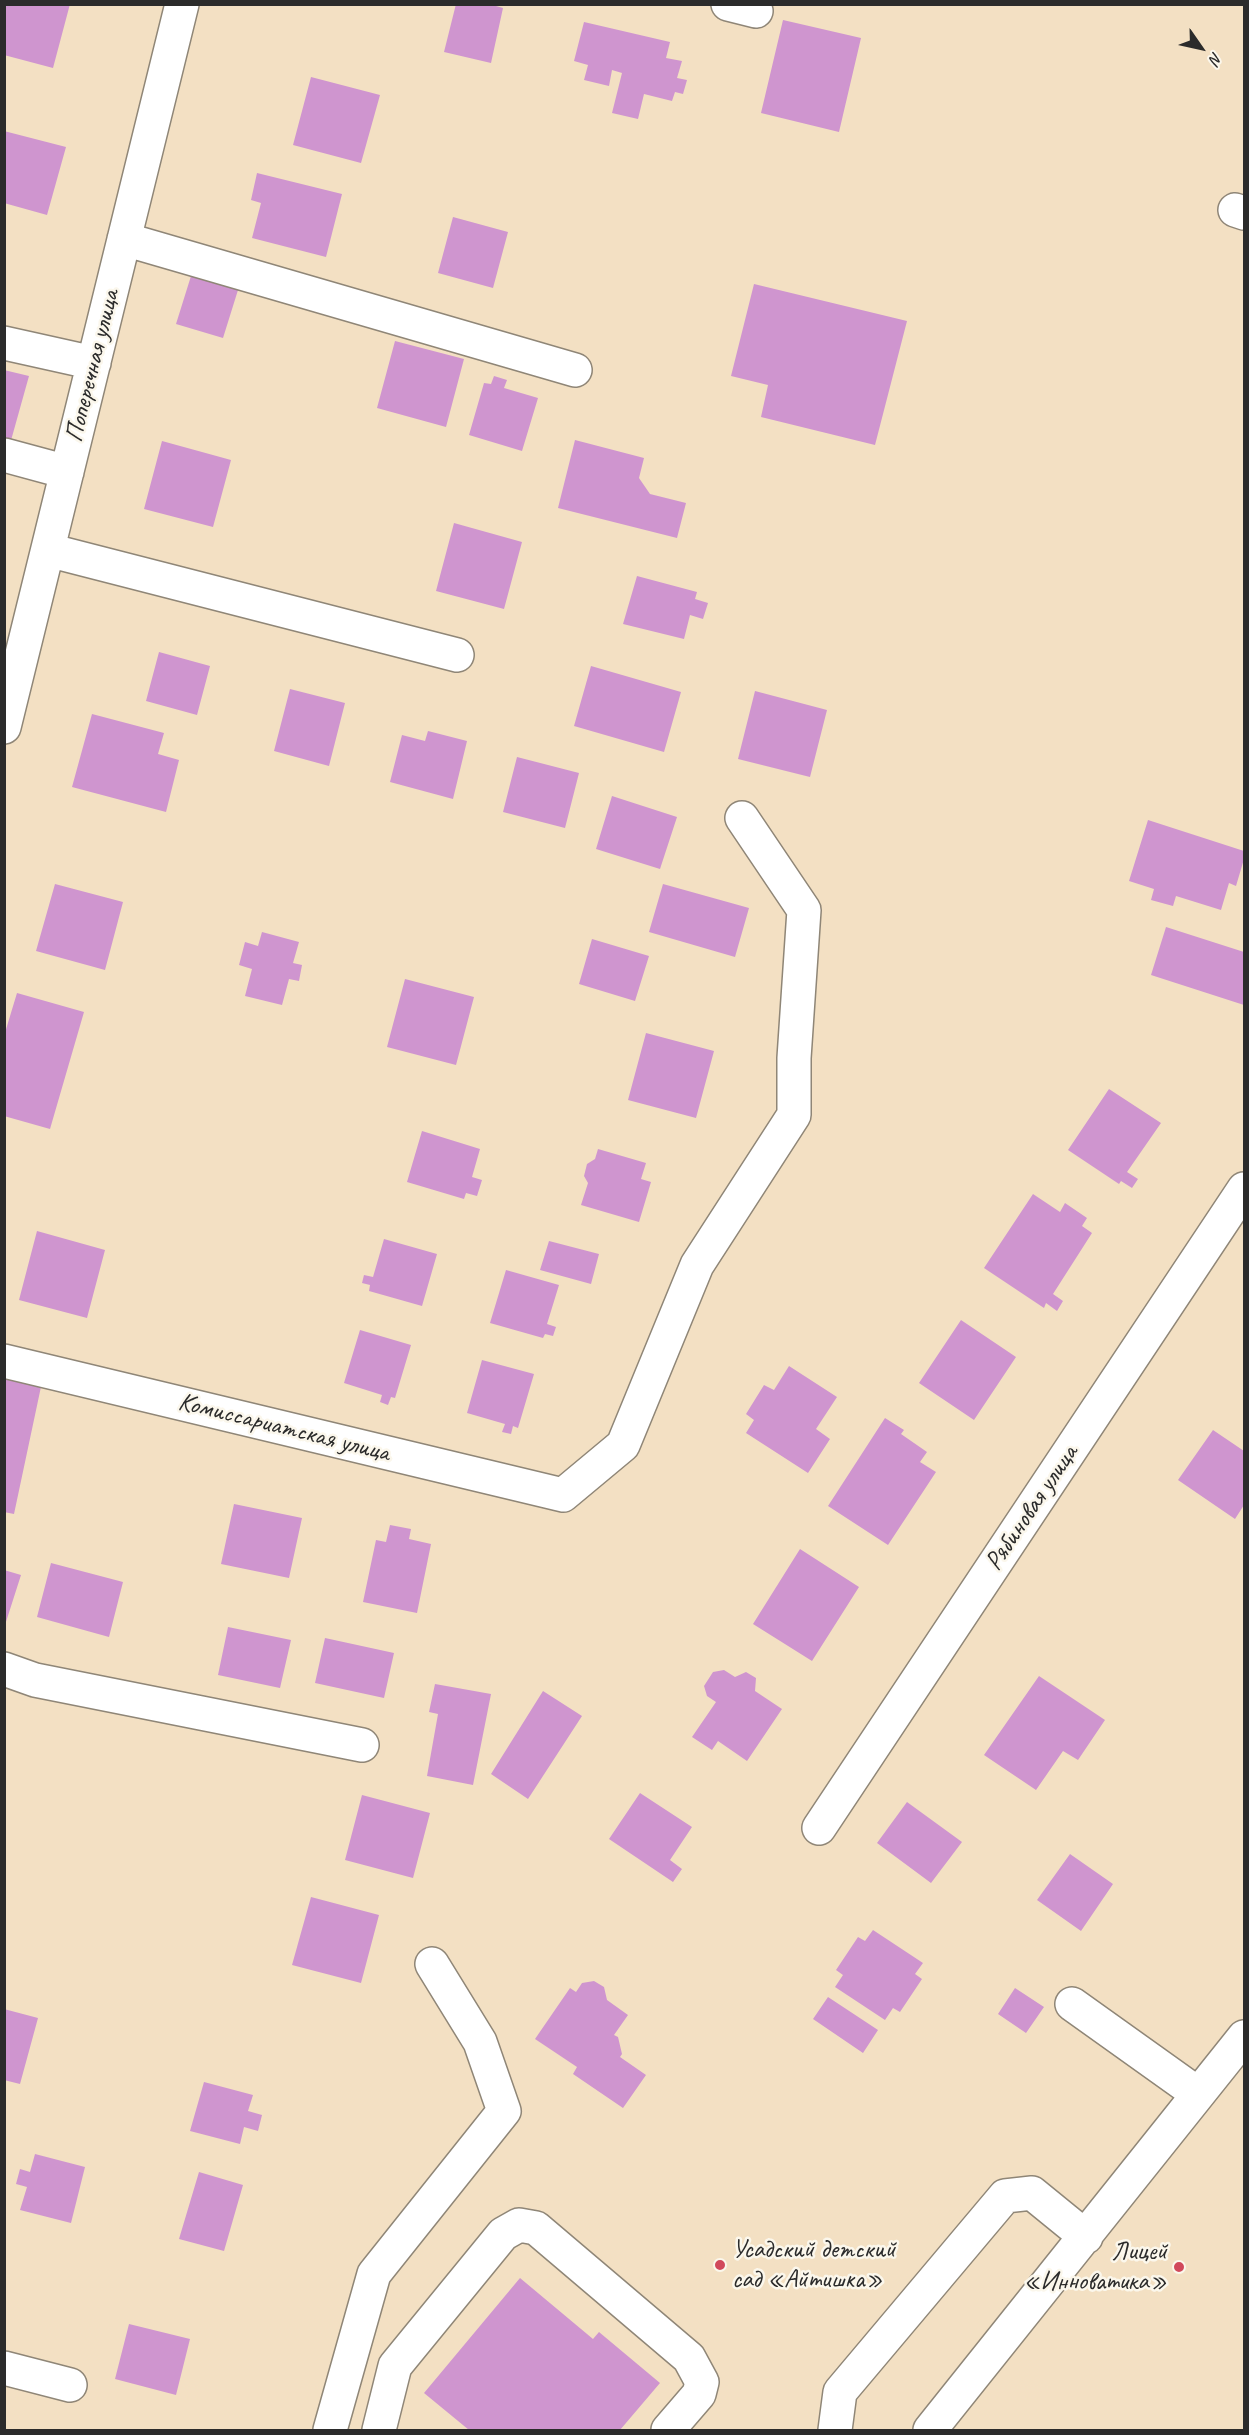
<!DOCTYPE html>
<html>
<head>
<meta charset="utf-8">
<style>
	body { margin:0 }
	#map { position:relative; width:1249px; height:2435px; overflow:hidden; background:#f3e0c3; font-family:Caveat,sans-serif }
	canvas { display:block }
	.frame { position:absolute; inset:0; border:6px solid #2b2b2b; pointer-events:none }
	.north { position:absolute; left:1171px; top:18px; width:60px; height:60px; -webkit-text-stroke:4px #fbf7ec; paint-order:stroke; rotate:124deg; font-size:16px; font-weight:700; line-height:24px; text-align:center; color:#2b2b2b }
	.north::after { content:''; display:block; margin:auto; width:21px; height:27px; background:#2b2b2b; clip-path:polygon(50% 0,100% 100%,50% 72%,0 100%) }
</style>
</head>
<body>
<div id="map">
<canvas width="1249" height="2435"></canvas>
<div class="frame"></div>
<div class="north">N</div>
</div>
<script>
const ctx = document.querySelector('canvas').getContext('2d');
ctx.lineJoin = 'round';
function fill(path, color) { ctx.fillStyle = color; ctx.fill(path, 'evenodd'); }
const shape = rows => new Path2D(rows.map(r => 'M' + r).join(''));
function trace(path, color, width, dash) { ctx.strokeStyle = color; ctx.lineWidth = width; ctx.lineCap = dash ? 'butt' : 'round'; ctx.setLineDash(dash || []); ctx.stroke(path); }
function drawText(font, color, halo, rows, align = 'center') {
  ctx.font = font + ' Caveat,sans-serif'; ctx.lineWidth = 5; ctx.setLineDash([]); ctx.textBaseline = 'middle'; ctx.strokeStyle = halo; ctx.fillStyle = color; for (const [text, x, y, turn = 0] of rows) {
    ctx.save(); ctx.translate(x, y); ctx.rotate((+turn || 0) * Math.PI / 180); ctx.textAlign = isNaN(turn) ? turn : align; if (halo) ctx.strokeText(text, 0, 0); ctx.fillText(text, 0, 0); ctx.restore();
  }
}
fill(shape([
	[4,4,70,4,53,68,4,55],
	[456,4,489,4,503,8,491,63,444,52],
	[783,20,861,38,839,132,761,113],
	[584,22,670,42,666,58,682,61,677,78,687,80,683,94,675,92,672,101,644,94,638,119,612,113,622,73,612,70,609,86,584,80,588,65,574,61],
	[311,77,380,95,361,163,293,145],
	[4,131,66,147,47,215,4,203],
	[257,173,342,194,326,257,252,238,261,203,251,200],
	[453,217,508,232,493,288,438,273],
	[191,276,238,290,223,338,176,324],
	[754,284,907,321,875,445,761,417,768,385,731,376],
	[395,341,464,359,446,427,377,408],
	[4,370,29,376,10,444,4,442],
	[494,376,507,380,504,388,538,398,522,451,469,435,484,383,491,384],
	[575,440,644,458,639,478,650,494,686,503,677,538,558,508],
	[162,441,231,460,213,527,144,509],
	[454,523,522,542,504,609,436,591],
	[637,576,697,592,695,599,708,603,703,619,690,615,684,639,623,624],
	[159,652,210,666,197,715,146,701],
	[591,666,681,692,664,752,574,726],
	[290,689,345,703,329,766,274,751],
	[755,691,827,710,810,777,738,759],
	[92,714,164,733,158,754,179,760,166,812,72,787],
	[428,731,467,741,453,799,390,782,402,735,425,741],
	[517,757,579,773,565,828,503,812],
	[612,796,677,817,660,869,596,849],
	[1148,820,1244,851,1244,859,1236,886,1229,883,1221,910,1176,896,1173,906,1151,900,1154,889,1129,881],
	[55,884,123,902,105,970,36,951],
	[663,884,749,908,735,957,649,932],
	[1166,927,1244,952,1244,1005,1151,975],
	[262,932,299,942,293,963,302,965,299,981,289,979,282,1005,245,996,252,969,239,965,245,942,258,946],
	[592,939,649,956,635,1001,579,984],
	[405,979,474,997,456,1065,387,1047],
	[17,993,84,1012,50,1129,4,1116,4,1036],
	[646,1033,714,1051,696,1118,628,1100],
	[1109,1089,1161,1123,1127,1172,1138,1179,1132,1188,1121,1181,1119,1184,1068,1150],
	[422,1131,480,1149,472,1177,482,1180,477,1196,466,1193,464,1199,407,1182],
	[598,1149,646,1163,641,1179,651,1182,639,1222,581,1205,588,1183,584,1176,587,1164,595,1159],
	[1033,1194,1060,1212,1065,1203,1087,1218,1082,1226,1092,1233,1053,1294,1063,1301,1057,1311,1046,1303,1044,1308,984,1268],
	[37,1231,105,1250,87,1318,19,1300],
	[384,1239,437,1254,422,1306,369,1291,370,1285,362,1283,364,1275,373,1277],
	[549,1241,599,1254,591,1284,540,1270],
	[506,1270,559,1285,547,1324,556,1327,553,1336,545,1334,543,1338,490,1323],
	[961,1320,1016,1357,974,1420,919,1383],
	[360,1330,411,1345,395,1398,391,1397,388,1405,380,1402,382,1395,344,1383],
	[482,1360,534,1374,518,1428,513,1426,511,1434,502,1432,505,1424,467,1413],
	[789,1366,837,1397,816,1429,830,1439,808,1473,746,1433,754,1420,746,1414,764,1385,774,1390],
	[4,1374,42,1382,14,1514,4,1512],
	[885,1418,904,1430,901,1434,927,1452,920,1462,936,1472,888,1545,828,1506],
	[1213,1430,1244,1451,1244,1505,1235,1519,1178,1480],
	[234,1504,302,1518,289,1578,221,1564],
	[390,1525,411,1529,409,1539,431,1544,417,1613,363,1602,376,1540,386,1542],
	[800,1549,859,1587,812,1661,753,1624],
	[51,1563,123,1582,109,1637,37,1617],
	[4,1570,21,1575,5,1625,4,1625],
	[228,1627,291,1640,280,1688,218,1675],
	[325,1638,394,1653,384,1698,315,1683],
	[724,1670,735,1677,746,1672,756,1678,755,1691,782,1709,747,1761,718,1741,712,1750,692,1737,716,1702,707,1696,704,1686,713,1672],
	[1039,1676,1105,1720,1078,1760,1063,1751,1036,1790,984,1755],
	[435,1684,491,1694,473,1785,427,1776,438,1714,429,1712],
	[543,1691,582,1716,528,1799,491,1774],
	[640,1793,692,1827,670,1860,682,1869,673,1882,609,1839],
	[362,1795,430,1813,413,1878,345,1860],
	[907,1802,962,1842,931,1883,877,1843],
	[1070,1854,1113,1884,1081,1931,1037,1900],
	[311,1897,379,1915,361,1983,292,1965],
	[873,1930,923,1963,915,1974,922,1979,900,2012,893,2008,885,2020,835,1987,843,1975,836,1970,858,1937,865,1941],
	[594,1981,604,1987,607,2000,628,2015,614,2035,618,2037,622,2054,620,2057,646,2075,623,2108,573,2074,577,2067,535,2039,570,1988,576,1992,582,1983],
	[1015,1988,1044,2007,1026,2033,998,2014],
	[828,1997,878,2030,863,2053,813,2019],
	[4,2009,38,2018,20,2084,4,2080],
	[204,2082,253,2095,248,2111,262,2115,258,2131,244,2127,240,2144,190,2131],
	[35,2154,85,2167,71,2223,20,2210,27,2187,16,2184,20,2169,30,2172],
	[199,2172,243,2185,224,2251,179,2239],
	[520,2278,593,2339,599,2332,660,2383,620,2430,469,2430,424,2393],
	[129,2324,190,2339,176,2395,115,2379]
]), '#cf95cf');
const minor = shape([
	[728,4,756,11],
	[1235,210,1244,213],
	[124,239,575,370],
	[4,343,94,363],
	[4,455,67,472],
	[48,550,457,655],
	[4,727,182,4],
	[4,1361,563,1495,623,1445,697,1265,794,1115,794,1058,804,910,742,818],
	[4,1669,35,1680,362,1745],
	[819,1828,1244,1189],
	[1072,2004,1198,2094],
	[4,2368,70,2385],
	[330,2430,374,2274,504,2111,480,2042,432,1964],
	[379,2430,395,2366,503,2234,519,2225,536,2228,689,2358,702,2382,699,2394,668,2430],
	[835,2430,840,2392,1005,2196,1032,2193,1086,2237],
	[930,2430,1244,2037]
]);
trace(minor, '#8f8677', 36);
trace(minor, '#fff', 33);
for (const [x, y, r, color] of [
	[720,2265,6,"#d1495b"],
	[1179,2267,6,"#d1495b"]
]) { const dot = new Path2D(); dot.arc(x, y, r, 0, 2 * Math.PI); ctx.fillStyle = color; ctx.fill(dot); trace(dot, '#fbf7ec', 2); }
drawText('26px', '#2b2b2b', '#fbf7ec', [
	["Поперечная улица",93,366,-76],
	["Комиссариатская улица",284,1428,14],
	["Рябиновая улица",1032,1508,-56]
]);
drawText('26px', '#2b2b2b', '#fbf7ec', [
	["Усадский детский",732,2250],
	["сад «Айтишка»",732,2280],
	["Лицей",1167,2252,"right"],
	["«Инноватика»",1167,2282,"right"]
], 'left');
</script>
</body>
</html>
